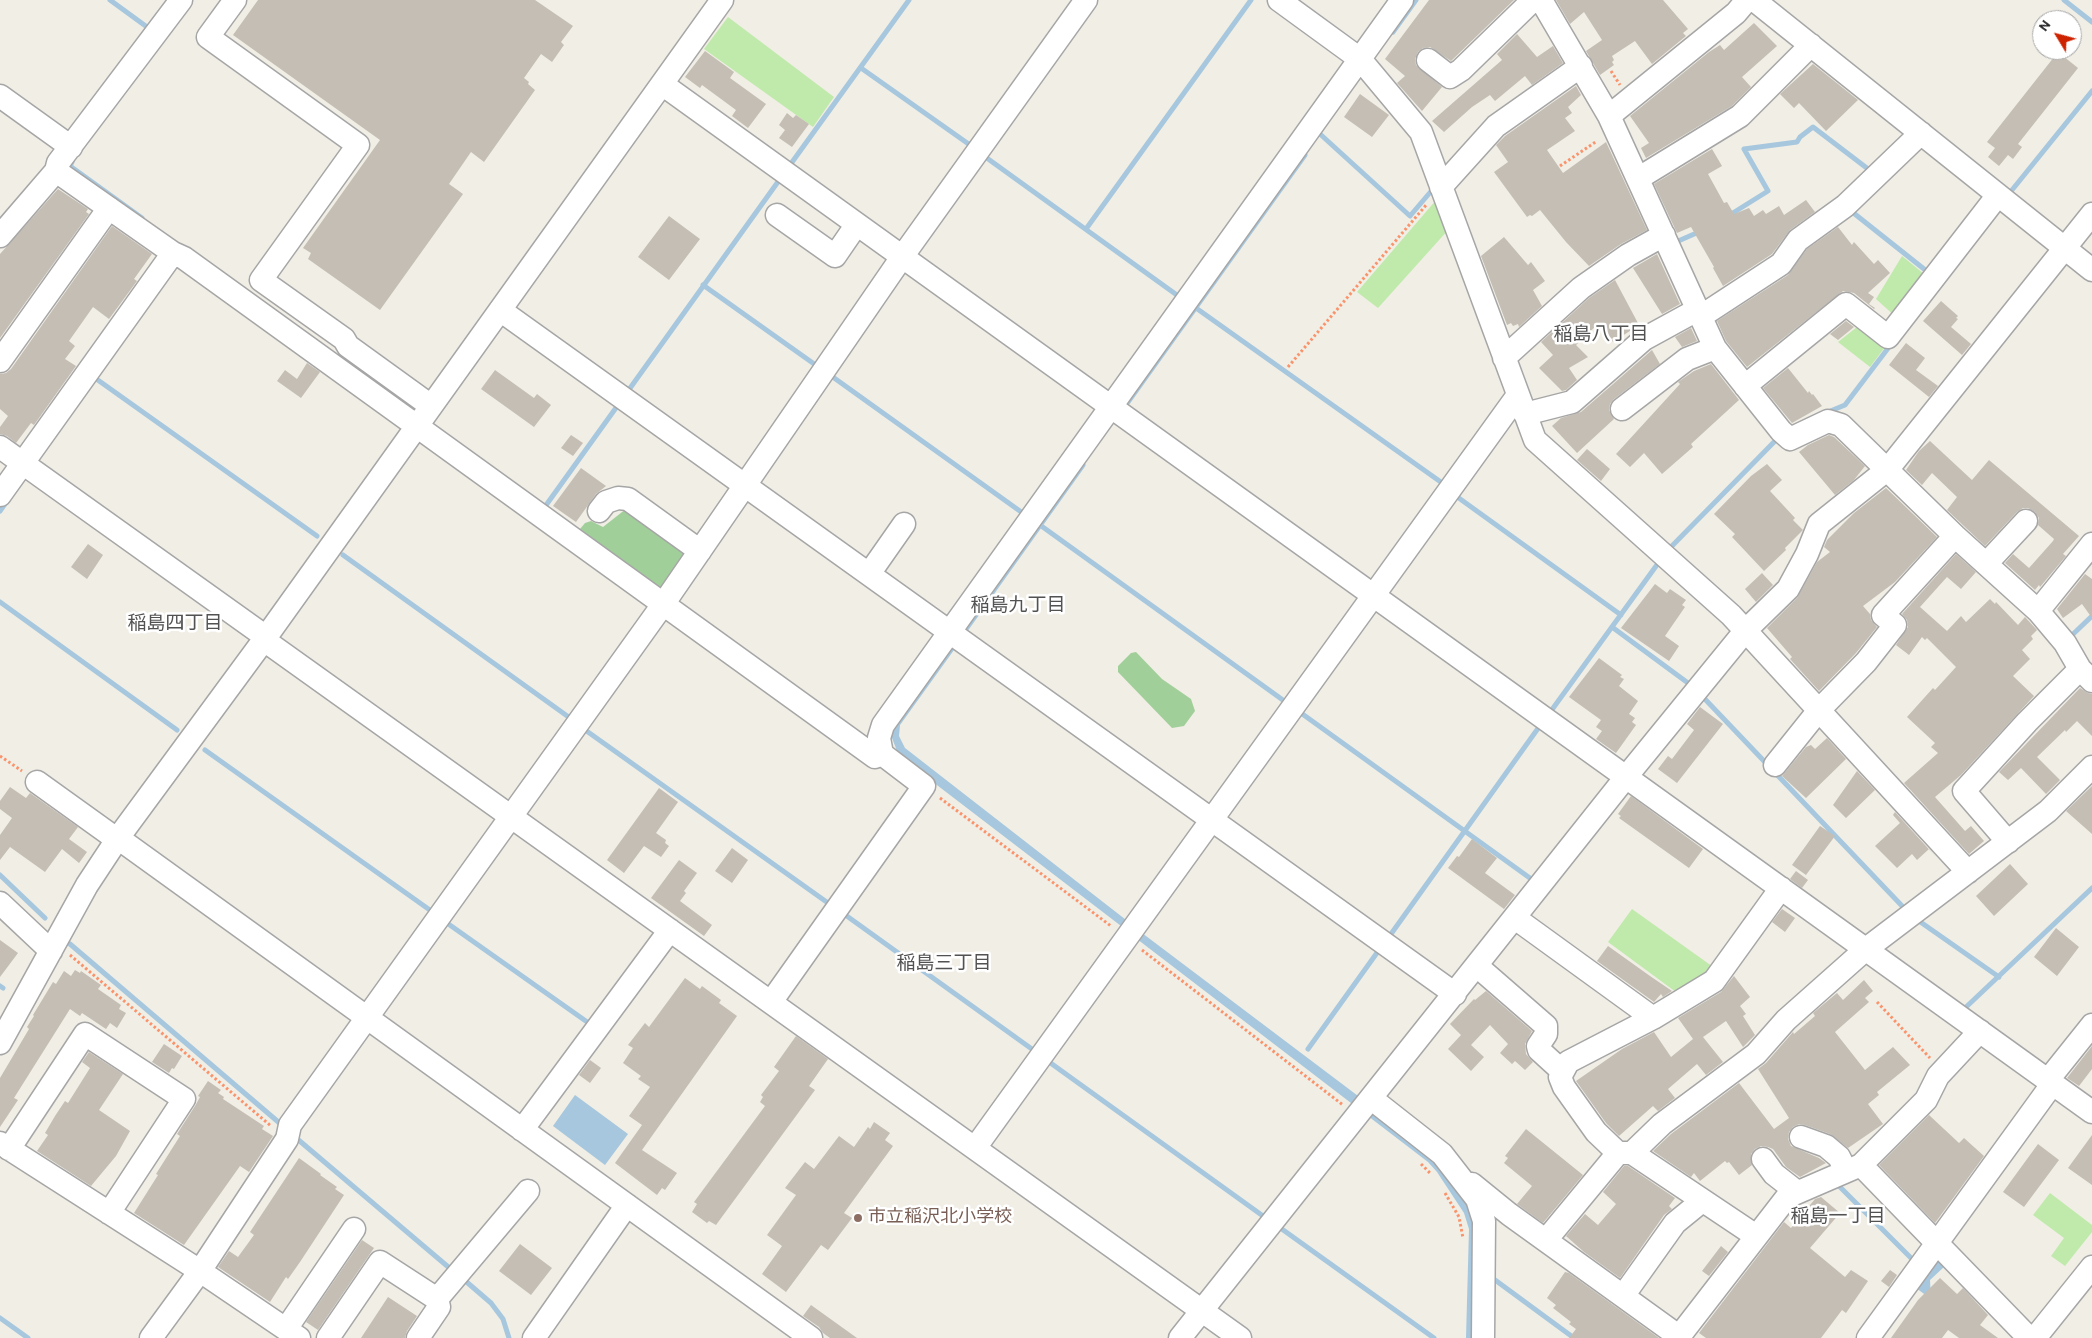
<!DOCTYPE html>
<html>
<head>
<meta charset="utf-8">
<style>
	body { margin:0 }
	#map { position:relative; width:2092px; height:1338px; overflow:hidden; background:#f0eee5; font-family:Overpass,sans-serif }
	canvas { display:block }
	.north { position:absolute; left:2032px; top:10px; width:50px; height:50px; box-sizing:border-box; background:#fff; border:1px solid #a5a5a5; border-radius:50%; rotate:307deg; font-size:14px; font-weight:700; line-height:20px; text-align:center; color:#1f1f1f }
	.north::after { content:''; display:block; margin:auto; width:18px; height:22px; background:#ce2300; clip-path:polygon(50% 0,100% 100%,50% 72%,0 100%) }
</style>
</head>
<body>
<div id="map">
<canvas width="2092" height="1338"></canvas>
<div class="north">N</div>
</div>
<script>
const ctx = document.querySelector('canvas').getContext('2d');
ctx.lineJoin = 'round';
function fill(path, color) { ctx.fillStyle = color; ctx.fill(path, 'evenodd'); }
const shape = rows => new Path2D(rows.map(r => 'M' + r).join(''));
function trace(path, color, width, dash) { ctx.strokeStyle = color; ctx.lineWidth = width; ctx.lineCap = dash ? 'butt' : 'round'; ctx.setLineDash(dash || []); ctx.stroke(path); }
function drawText(font, color, halo, rows, align = 'center') {
  ctx.font = font + ' Overpass,"Noto Sans JP",sans-serif'; ctx.lineWidth = 5; ctx.setLineDash([]); ctx.textBaseline = 'middle'; ctx.strokeStyle = halo; ctx.fillStyle = color; for (const [text, x, y, turn = 0] of rows) {
    ctx.save(); ctx.translate(x, y); ctx.rotate((+turn || 0) * Math.PI / 180); ctx.textAlign = isNaN(turn) ? turn : align; if (halo) ctx.strokeText(text, 0, 0); ctx.fillText(text, 0, 0); ctx.restore();
  }
}
fill(shape([
	[728,17,834,97,813,127,704,49],
	[1437,199,1449,229,1378,308,1357,292],
	[1902,256,1929,278,1897,318,1876,299],
	[1862,323,1888,343,1870,367,1838,342],
	[1632,909,1716,969,1680,995,1608,942],
	[2050,1193,2092,1225,2092,1232,2065,1266,2051,1256,2064,1238,2033,1215]
]), '#c0eaab');
fill(shape([
	[631,505,686,546,689,561,667,590,661,588,580,529,585,523,591,521,603,527],
	[1136,652,1162,679,1191,699,1195,711,1184,726,1172,728,1118,672,1118,666,1131,653]
]), '#a1cf9a');
fill(shape([
	[949,646,954,650,900,725,899,736,905,748,1130,923,1125,929,899,756,890,733],
	[1142,933,1435,1154,1478,1219,1476,1338,1466,1338,1469,1229,1464,1213,1437,1172,1428,1162,1137,939],
	[575,1095,628,1134,605,1165,553,1126],
	[1939,1257,1945,1266,1930,1280,1931,1299,1916,1288]
]), '#a6c7dd');
trace(shape([
	[110,0,147,27,148,32],
	[2064,0,2092,22],
	[1393,32,1416,0],
	[861,68,970,145],
	[1320,134,1410,216,1433,189],
	[984,156,1181,298],
	[72,162,70,166,142,218],
	[790,165,909,0],
	[2008,195,2092,91],
	[1852,209,1851,211,1924,269],
	[1728,216,1768,191,1744,149,1797,142,1800,137,1813,127,1872,172],
	[1086,229,1251,0],
	[1676,242,1701,231],
	[703,285,817,366],
	[1196,308,1445,485],
	[830,375,1024,514],
	[95,378,317,536],
	[628,391,780,179],
	[1128,402,1305,155],
	[1828,412,1845,405,1892,343],
	[1456,496,1621,615],
	[544,508,618,405],
	[0,511,7,501],
	[1040,525,1287,703],
	[1669,549,1775,441],
	[343,555,570,718],
	[0,602,177,730],
	[1612,627,1688,683],
	[966,629,1083,465],
	[2070,637,2092,616],
	[1702,696,1904,908],
	[1551,711,1659,562],
	[1301,713,1534,881],
	[588,732,828,903],
	[205,750,434,913],
	[0,875,45,918],
	[844,914,1036,1052],
	[1919,921,1999,977],
	[447,923,590,1024],
	[1391,934,1539,727],
	[70,944,283,1126],
	[0,986,3,988],
	[1964,1009,2092,888],
	[1308,1049,1379,950],
	[1045,1059,1263,1216],
	[295,1137,453,1271],
	[1836,1183,1915,1262],
	[1279,1227,1434,1338],
	[1491,1277,1574,1338],
	[462,1278,491,1303,503,1319,509,1338],
	[0,1318,28,1338]
]), '#a6c7dd', 5);
fill(shape([
	[258,0,535,0,573,26,561,42,564,45,552,62,541,54,524,78,529,82,528,84,535,90,484,162,471,152,449,184,463,194,380,310,308,259,311,253,303,248,380,140,233,35],
	[1429,0,1514,0,1451,61,1430,47,1423,48,1418,52,1415,59,1416,65,1442,87,1422,111,1397,83,1405,76,1385,59],
	[1556,0,1663,0,1688,29,1683,33,1686,36,1652,64,1635,41,1612,56,1614,60,1612,62,1614,65,1600,75,1586,51,1602,40,1584,12,1570,24],
	[1754,23,1777,46,1742,77,1751,87,1732,106,1646,158,1641,148,1649,143,1630,116,1709,52,1720,45,1724,50],
	[1517,34,1537,57,1553,46,1563,63,1532,85,1525,76,1495,101,1490,95,1472,107,1444,132,1432,121,1502,60,1497,54],
	[705,51,734,72,730,78,766,104,748,128,732,116,736,110,702,85,700,88,685,77],
	[2058,52,2078,68,2018,144,2022,147,2013,159,2008,155,1999,166,1988,157,1995,148,1987,142],
	[1813,64,1858,100,1826,131,1799,103,1794,108,1780,94],
	[1576,86,1581,95,1568,107,1572,113,1565,118,1575,131,1547,150,1563,173,1606,142,1647,230,1621,244,1589,266,1566,242,1540,210,1532,216,1530,215,1527,217,1494,172,1508,162,1496,145,1505,136],
	[1360,94,1389,115,1372,137,1344,117],
	[787,113,793,118,796,115,809,124,792,147,779,138,785,130,779,125],
	[1712,149,1722,166,1708,174,1724,203,1727,202,1734,214,1749,208,1754,216,1763,210,1766,214,1779,206,1784,215,1806,200,1815,212,1790,230,1772,254,1723,286,1713,268,1714,267,1691,227,1677,233,1654,184],
	[58,189,88,209,86,212,89,214,0,338,0,254],
	[669,216,700,239,669,280,638,257],
	[112,226,152,254,134,279,137,281,109,319,93,307,69,341,75,346,65,359,76,366,34,425,31,423,16,443,7,436,0,434,0,427,8,416,0,409,0,374,6,373,11,369],
	[1838,227,1852,245,1854,242,1874,264,1878,260,1890,273,1868,293,1874,297,1869,304,1875,308,1874,309,1854,293,1843,291,1747,367,1726,341,1717,321,1788,275,1807,249],
	[1504,237,1528,265,1531,262,1545,281,1533,290,1542,306,1519,327,1518,324,1513,326,1511,323,1507,325,1481,256],
	[1657,254,1680,304,1662,314,1633,268],
	[1615,280,1639,325,1613,342,1599,323,1576,345,1588,357,1569,368,1577,380,1566,390,1562,391,1539,368,1553,355,1541,342,1589,298],
	[1941,301,1958,316,1956,318,1958,319,1951,327,1971,344,1962,355,1923,321],
	[1846,321,1854,327,1838,340,1830,334],
	[1691,328,1697,341,1682,347,1675,337],
	[1906,343,1925,358,1916,370,1938,386,1929,397,1889,365],
	[1652,350,1660,364,1614,399,1610,404,1609,410,1614,419,1577,453,1552,426,1561,418,1581,412],
	[307,363,320,372,301,398,277,381,285,370,297,379],
	[1711,364,1739,400,1691,444,1693,447,1662,474,1644,453,1630,467,1616,454,1680,384,1678,382,1694,371],
	[1788,368,1808,393,1809,391,1812,395,1813,394,1822,406,1792,423,1763,388],
	[495,370,534,398,537,394,551,405,534,427,481,389],
	[571,435,583,443,573,456,561,448],
	[1829,435,1834,437,1865,466,1854,480,1835,495,1799,452,1808,445],
	[1930,441,1972,480,1989,460,2079,536,2063,554,2066,556,2040,587,2039,585,2035,590,2005,563,2013,554,2029,568,2053,541,2054,539,2038,525,2039,518,2035,512,2028,508,2023,508,2017,512,1985,546,1947,510,1957,497,1932,473,1922,485,1906,470,1919,451],
	[1587,449,1610,469,1601,481,1577,460],
	[1767,464,1782,480,1770,491,1795,518,1793,520,1803,530,1785,548,1786,550,1764,571,1732,537,1735,534,1714,514,1751,476],
	[581,468,606,486,596,494,576,522,553,506],
	[1886,488,1937,537,1895,582,1863,606,1870,614,1871,620,1877,627,1856,653,1819,691,1790,659,1792,657,1767,628,1797,598,1817,562,1830,552,1824,547,1827,540,1854,513],
	[88,544,103,555,87,579,71,567],
	[1956,554,1976,572,1961,589,1947,577,1920,607,1947,631,1961,616,1966,622,1990,599,1995,604,1996,602,2018,625,2025,617,2037,630,2031,636,2033,639,2022,650,2030,659,2013,676,2034,696,1961,775,1935,797,1965,831,1971,826,1984,841,1969,854,1904,783,1938,753,1931,747,1935,743,1907,717,1933,688,1935,690,1956,667,1927,638,1925,640,1922,637,1909,655,1896,645,1908,627,1907,620,1902,614],
	[1762,573,1773,585,1756,602,1745,589],
	[2085,574,2092,579,2092,618,2082,604,2063,618,2057,609],
	[1655,584,1667,593,1670,589,1686,600,1682,605,1685,607,1665,636,1679,646,1669,661,1621,628],
	[1599,658,1622,675,1620,677,1624,679,1619,686,1638,701,1629,714,1635,718,1632,722,1636,725,1616,753,1596,739,1602,731,1596,727,1601,720,1569,697],
	[2080,688,2088,693,2092,694,2092,736,2077,721,2066,732,2065,730,2037,757,2060,780,2046,794,2021,768,2008,780,1999,772],
	[1700,707,1723,724,1677,783,1658,769,1668,756,1672,759,1694,730,1687,724],
	[1827,738,1846,759,1806,798,1782,776,1806,747,1811,745,1815,749],
	[1857,771,1875,790,1846,818,1833,805],
	[2092,786,2092,834,2066,811],
	[10,787,26,798,30,793,78,827,69,839,87,852,79,863,62,849,45,872,10,847,0,860,0,835,12,818,0,809,0,801],
	[659,788,678,802,656,833,666,840,665,843,669,846,661,857,644,846,624,873,607,860],
	[1631,796,1703,849,1689,868,1619,818,1621,816,1618,814],
	[1895,812,1936,857,1929,849,1917,860,1912,854,1897,868,1875,846,1900,823,1893,815],
	[1820,826,1835,836,1806,875,1792,865],
	[1472,839,1497,858,1485,873,1515,895,1504,909,1448,868,1457,856,1459,857],
	[732,848,748,860,732,883,715,871],
	[679,860,697,873,684,891,686,893,680,901,712,925,704,936,651,898],
	[2010,864,2028,884,1994,916,1976,896],
	[1796,871,1808,880,1802,888,1790,879],
	[1782,909,1795,918,1785,932,1772,922],
	[2056,928,2079,947,2057,976,2034,957],
	[0,940,18,953,0,977],
	[1608,946,1650,976,1672,991,1663,997,1661,994,1654,1002,1597,961],
	[75,970,80,973,81,971,101,985,98,989,121,1005,119,1009,126,1013,117,1028,110,1023,106,1029,82,1013,80,1016,70,1009,14,1098,18,1100,0,1127,0,1078,29,1029,27,1027,34,1016,33,1015,53,982,56,984,64,971,71,976],
	[1734,976,1750,997,1740,1006,1746,1014,1743,1016,1755,1035,1743,1047,1726,1021,1703,1037,1723,1062,1706,1075,1697,1064,1668,1089,1675,1098,1658,1111,1653,1106,1619,1136,1606,1123,1576,1081,1622,1049,1654,1032,1671,1057,1693,1039,1678,1018,1721,992],
	[685,978,700,989,702,986,721,1000,719,1003,737,1016,642,1150,677,1173,665,1190,662,1188,657,1195,615,1163,642,1125,629,1116,650,1087,638,1079,641,1076,623,1063,633,1048,628,1045,645,1023,649,1027],
	[1864,980,1873,991,1865,998,1869,1002,1835,1032,1865,1070,1893,1047,1910,1065,1877,1092,1879,1095,1868,1104,1883,1124,1848,1148,1830,1134,1805,1125,1799,1124,1793,1127,1789,1132,1788,1139,1791,1146,1819,1158,1826,1163,1800,1177,1786,1167,1773,1149,1768,1147,1761,1146,1755,1149,1751,1154,1752,1165,1739,1175,1729,1162,1727,1163,1725,1161,1700,1181,1694,1173,1691,1177,1653,1151,1671,1134,1739,1083,1774,1129,1789,1118,1758,1069,1766,1063,1793,1032,1794,1034,1815,1016,1813,1013,1837,993,1843,1000],
	[1486,991,1532,1031,1525,1044,1526,1054,1533,1062,1525,1070,1515,1061,1512,1064,1500,1053,1508,1044,1490,1025,1471,1045,1484,1057,1471,1071,1448,1049,1461,1035,1450,1024,1474,999,1475,1000],
	[796,1036,828,1059,809,1086,815,1090,716,1225,709,1221,707,1223,692,1212,697,1204,694,1202,765,1106,760,1102,763,1097,761,1095,779,1071,774,1067],
	[164,1044,182,1056,174,1069,172,1068,169,1073,152,1062],
	[2092,1046,2092,1069,2079,1086,2067,1078],
	[89,1052,123,1074,99,1110,130,1131,116,1156,91,1186,37,1151,48,1135,45,1133,55,1116,65,1101,68,1103,90,1068,82,1062],
	[590,1060,601,1068,590,1083,579,1075],
	[208,1081,221,1090,218,1093,224,1097,223,1099,264,1126,262,1129,273,1136,249,1172,240,1166,184,1245,134,1213,158,1175,156,1174,180,1136,177,1134,195,1106,200,1097,198,1096],
	[1929,1115,1959,1143,1964,1138,1984,1156,1935,1223,1879,1165],
	[874,1122,890,1133,885,1140,893,1146,844,1213,852,1218,828,1250,821,1245,786,1292,762,1274,782,1246,767,1235,796,1195,785,1188,805,1162,814,1169,839,1136,854,1147,868,1127,870,1129],
	[1526,1129,1583,1175,1543,1223,1517,1204,1532,1186,1504,1163,1508,1158,1505,1156],
	[2092,1135,2092,1185,2068,1168],
	[2038,1144,2059,1160,2024,1207,2003,1192],
	[299,1158,321,1174,320,1175,337,1187,335,1189,344,1195,300,1262,288,1279,286,1277,270,1302,218,1267,229,1251,238,1257,254,1235,250,1232],
	[1624,1166,1628,1166,1675,1198,1669,1206,1672,1209,1664,1215,1620,1278,1584,1252,1566,1236,1585,1214,1598,1225,1616,1204,1603,1192],
	[1821,1197,1840,1213,1810,1248,1845,1277,1851,1270,1868,1281,1846,1313,1842,1310,1821,1338,1706,1338,1699,1333,1784,1222,1791,1228,1815,1199],
	[362,1240,374,1248,318,1330,306,1322],
	[520,1244,552,1268,531,1295,499,1271],
	[1721,1246,1728,1252,1709,1276,1702,1271],
	[1890,1270,1897,1275,1889,1287,1881,1281],
	[1565,1272,1569,1273,1659,1338,1569,1338,1576,1329,1569,1324,1571,1322,1553,1308,1556,1305,1547,1298],
	[1940,1278,1957,1294,1963,1288,1988,1315,1980,1325,1998,1338,1959,1338,1948,1330,1942,1338,1891,1338,1918,1300],
	[388,1297,417,1316,407,1331,405,1338,361,1338],
	[811,1305,857,1338,830,1338,823,1333,819,1327,803,1316]
]), '#c5beb5');
const minor = shape([
	[235,0,208,37,358,145,261,280,344,339,348,346,431,406],
	[1279,0,1360,59,1421,132,1535,440,1731,615,1968,872],
	[1541,0,1609,116,1715,348,1781,431,1790,439,1828,421,1841,425,1955,536,2038,611,2065,643,2080,669,2092,681],
	[1754,0,2092,270],
	[1428,60,1450,77,1461,70,1533,0],
	[662,84,2092,1112],
	[0,96,71,147],
	[1609,116,1736,13,1747,0],
	[1639,178,1740,116,1811,45],
	[1441,187,1496,126,1581,66],
	[777,215,835,256,857,224],
	[0,236,56,171,58,163,181,0],
	[173,253,184,258,875,757,882,754],
	[500,310,1455,994],
	[1700,317,1781,264,1798,240,1845,206,1921,133],
	[1504,358,1581,288,1628,255,1664,235],
	[0,361,109,208],
	[1745,386,1846,304,1888,337,1998,195],
	[1622,409,1687,359,1715,348],
	[1525,414,1572,402,1644,339,1697,310],
	[0,447,266,637],
	[0,495,173,253,56,171],
	[599,511,606,502,618,498,628,499,700,551],
	[1986,564,2026,521],
	[869,574,904,524],
	[2038,611,2092,544],
	[264,640,1240,1338],
	[1775,765,1819,710,1866,662,1895,625,1883,615,1955,536],
	[37,782,108,833,118,838,811,1338],
	[2008,842,1964,791,2027,722,2080,669],
	[0,903,51,951],
	[1515,918,1653,1018],
	[1477,966,1546,1026,1546,1034,1538,1046,1539,1050,1562,1071],
	[771,1002,924,786,882,754,879,738,883,725,1402,0],
	[0,1043,87,885,118,838,266,637,722,0],
	[2048,1080,2092,1025],
	[1372,1099,1442,1154,1477,1199,1484,1221,1483,1338],
	[522,1130,670,930],
	[1801,1137,1826,1146,1839,1157,1846,1171],
	[0,1143,200,1271,299,1338],
	[975,1148,1518,395],
	[9,1149,85,1034,184,1099,109,1213],
	[1632,1153,1662,1124,1756,1054,1786,1020,1866,949,2048,811,2092,767],
	[1763,1159,1774,1174,1797,1192],
	[1861,1165,2029,1338],
	[1472,1184,1509,1214,1681,1338],
	[1756,1236,1632,1153,1618,1153,1596,1132,1564,1087,1560,1077,1568,1062,1653,1018,1714,981,1781,888],
	[1546,1240,1618,1153],
	[1623,1296,1675,1223,1702,1201],
	[437,1299,528,1191],
	[286,1329,354,1229],
	[151,1338,200,1271,287,1139,290,1125,664,603,902,257,1086,0],
	[328,1338,380,1262,437,1299,439,1307,418,1338],
	[534,1338,627,1205],
	[1180,1338,1626,777,1746,630,1788,589,1807,554,1819,524,1888,469,2092,214],
	[1678,1338,1787,1197,1861,1165,1926,1100,1938,1076,1980,1031],
	[1868,1338,2053,1083],
	[2035,1338,2092,1267]
]);
trace(minor, '#a6a6a6', 25);
trace(shape([
	[1611,71,1620,85],
	[1560,166,1597,141],
	[1288,367,1427,204],
	[0,756,22,771],
	[940,798,1111,926],
	[1142,950,1343,1105],
	[70,955,271,1126],
	[1877,1002,1930,1058],
	[1421,1164,1431,1174],
	[1445,1193,1459,1217,1463,1238]
]), '#fa936c', 3, [2.5, 2.5]);
trace(minor, '#fff', 22);
for (const [x, y, r, color] of [
	[858,1218,5,"#8d6e63"]
]) { const dot = new Path2D(); dot.arc(x, y, r, 0, 2 * Math.PI); ctx.fillStyle = color; ctx.fill(dot); trace(dot, '#fff', 2); }
drawText('18px', '#785e54', '#fff', [
	["市立稲沢北小学校",868,1218]
], 'left');
drawText('19px', '#525252', '#fff', [
	["稲島八丁目",1601,336],
	["稲島九丁目",1018,607],
	["稲島四丁目",175,625],
	["稲島三丁目",944,965],
	["稲島一丁目",1838,1218]
]);
</script>
</body>
</html>
